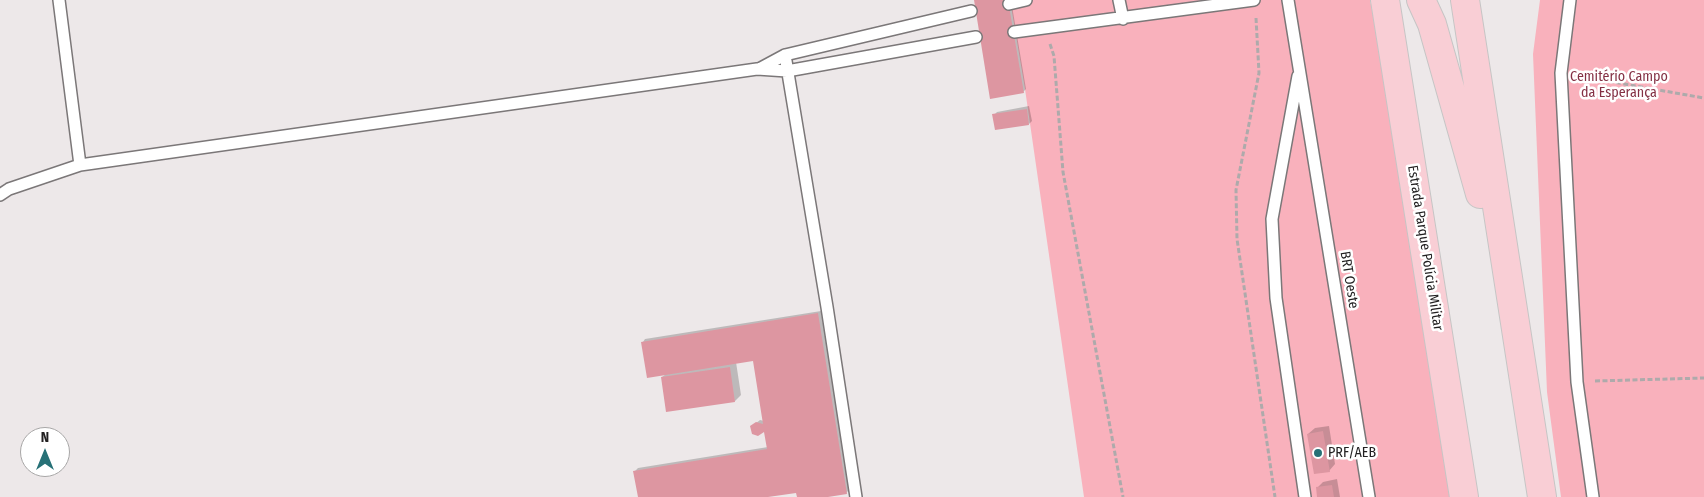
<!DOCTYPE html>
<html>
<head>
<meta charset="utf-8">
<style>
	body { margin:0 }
	#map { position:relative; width:1704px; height:497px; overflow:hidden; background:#ede8e9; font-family:"Fira Sans Condensed",sans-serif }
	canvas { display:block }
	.north { position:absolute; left:20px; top:427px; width:50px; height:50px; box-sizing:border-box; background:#fff; border:1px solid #a7a6a6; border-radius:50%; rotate:0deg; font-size:14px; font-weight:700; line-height:20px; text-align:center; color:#222021 }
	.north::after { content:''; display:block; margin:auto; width:18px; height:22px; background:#277177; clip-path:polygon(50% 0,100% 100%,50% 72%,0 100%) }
</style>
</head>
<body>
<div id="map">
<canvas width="1704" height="497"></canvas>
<div class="north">N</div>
</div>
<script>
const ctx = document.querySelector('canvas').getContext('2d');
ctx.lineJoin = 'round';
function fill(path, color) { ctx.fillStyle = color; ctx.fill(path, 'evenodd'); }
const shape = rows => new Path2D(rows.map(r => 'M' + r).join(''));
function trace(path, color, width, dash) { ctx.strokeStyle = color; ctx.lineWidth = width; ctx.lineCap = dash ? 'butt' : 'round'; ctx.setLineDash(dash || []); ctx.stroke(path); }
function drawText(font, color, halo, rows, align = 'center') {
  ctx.font = font + ' "Fira Sans Condensed",sans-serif'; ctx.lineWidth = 5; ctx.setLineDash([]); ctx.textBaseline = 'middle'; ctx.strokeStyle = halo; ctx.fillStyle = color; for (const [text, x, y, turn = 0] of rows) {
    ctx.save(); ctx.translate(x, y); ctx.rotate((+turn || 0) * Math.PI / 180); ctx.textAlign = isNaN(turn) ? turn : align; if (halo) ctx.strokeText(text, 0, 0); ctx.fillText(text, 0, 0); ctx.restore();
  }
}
fill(shape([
	[1010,0,1370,0,1379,46,1453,497,1084,497,1025,89],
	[1540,0,1704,0,1704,497,1561,497,1547,392,1533,54]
]), '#f9b1bc');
fill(shape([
	[975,0,1011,0,1026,89,1023,92],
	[1029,106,1032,121,1029,124,994,115,997,112],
	[821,311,849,490,846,493,813,497,798,497,797,491,760,497,639,497,635,471,638,468,768,447,765,430,755,424,760,420,764,421,754,359,736,362,741,395,735,401,662,377,666,374,643,342,645,339],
	[1329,426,1335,464,1329,471,1308,434,1315,428],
	[1337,479,1340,497,1318,497,1317,488,1323,482]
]), '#0003');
fill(shape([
	[974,0,1008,0,1024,93,990,99],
	[1027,109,1029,125,995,130,992,114],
	[818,313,847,494,828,497,797,497,796,493,768,497,638,497,633,471,767,449,764,432,758,436,752,434,750,426,756,422,763,424,753,361,647,378,641,342],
	[730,367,735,402,666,412,661,377],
	[1323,431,1330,472,1314,474,1307,434],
	[1332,485,1334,497,1317,497,1316,487]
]), '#dd96a1');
const lane = shape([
	[59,0,80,165],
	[1119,0,1123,19],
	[1288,0,1369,497],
	[1570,0,1561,73,1577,382,1593,497],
	[1009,4,1026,0],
	[1014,32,1254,0],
	[785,55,827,307,856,497],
	[759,69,785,55,971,11],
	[1298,76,1272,219,1276,298,1305,497],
	[0,195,9,189,80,165,757,69,787,71,976,37]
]);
const primary = shape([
	[1385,0,1464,497],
	[1421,0,1432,24,1480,194],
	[1465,0,1542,497]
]);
trace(lane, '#7b7778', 14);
trace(primary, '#c6c5c5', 30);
trace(shape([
	[1256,18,1259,73,1236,190,1237,239,1275,497],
	[1050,44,1054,56,1063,172,1123,497],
	[1579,76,1704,98],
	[1595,381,1704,378]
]), '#aeaaab', 3, [5, 2.5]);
trace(lane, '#fff', 11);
trace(primary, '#f9ced5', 28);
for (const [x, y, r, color] of [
	[1318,453,5,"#277177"]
]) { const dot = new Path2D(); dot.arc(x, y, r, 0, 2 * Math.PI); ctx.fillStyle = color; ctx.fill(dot); trace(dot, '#fff', 2); }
drawText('14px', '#843044', '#fff', [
	["Cemitério Campo",1619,77],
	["da Esperança",1619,93]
]);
drawText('14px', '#222021', '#fff', [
	["Estrada Parque Polícia Militar",1425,248,81],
	["BRT Oeste",1349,280,81]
]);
drawText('14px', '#222021', '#fff', [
	["PRF/AEB",1328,453]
], 'left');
</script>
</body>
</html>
